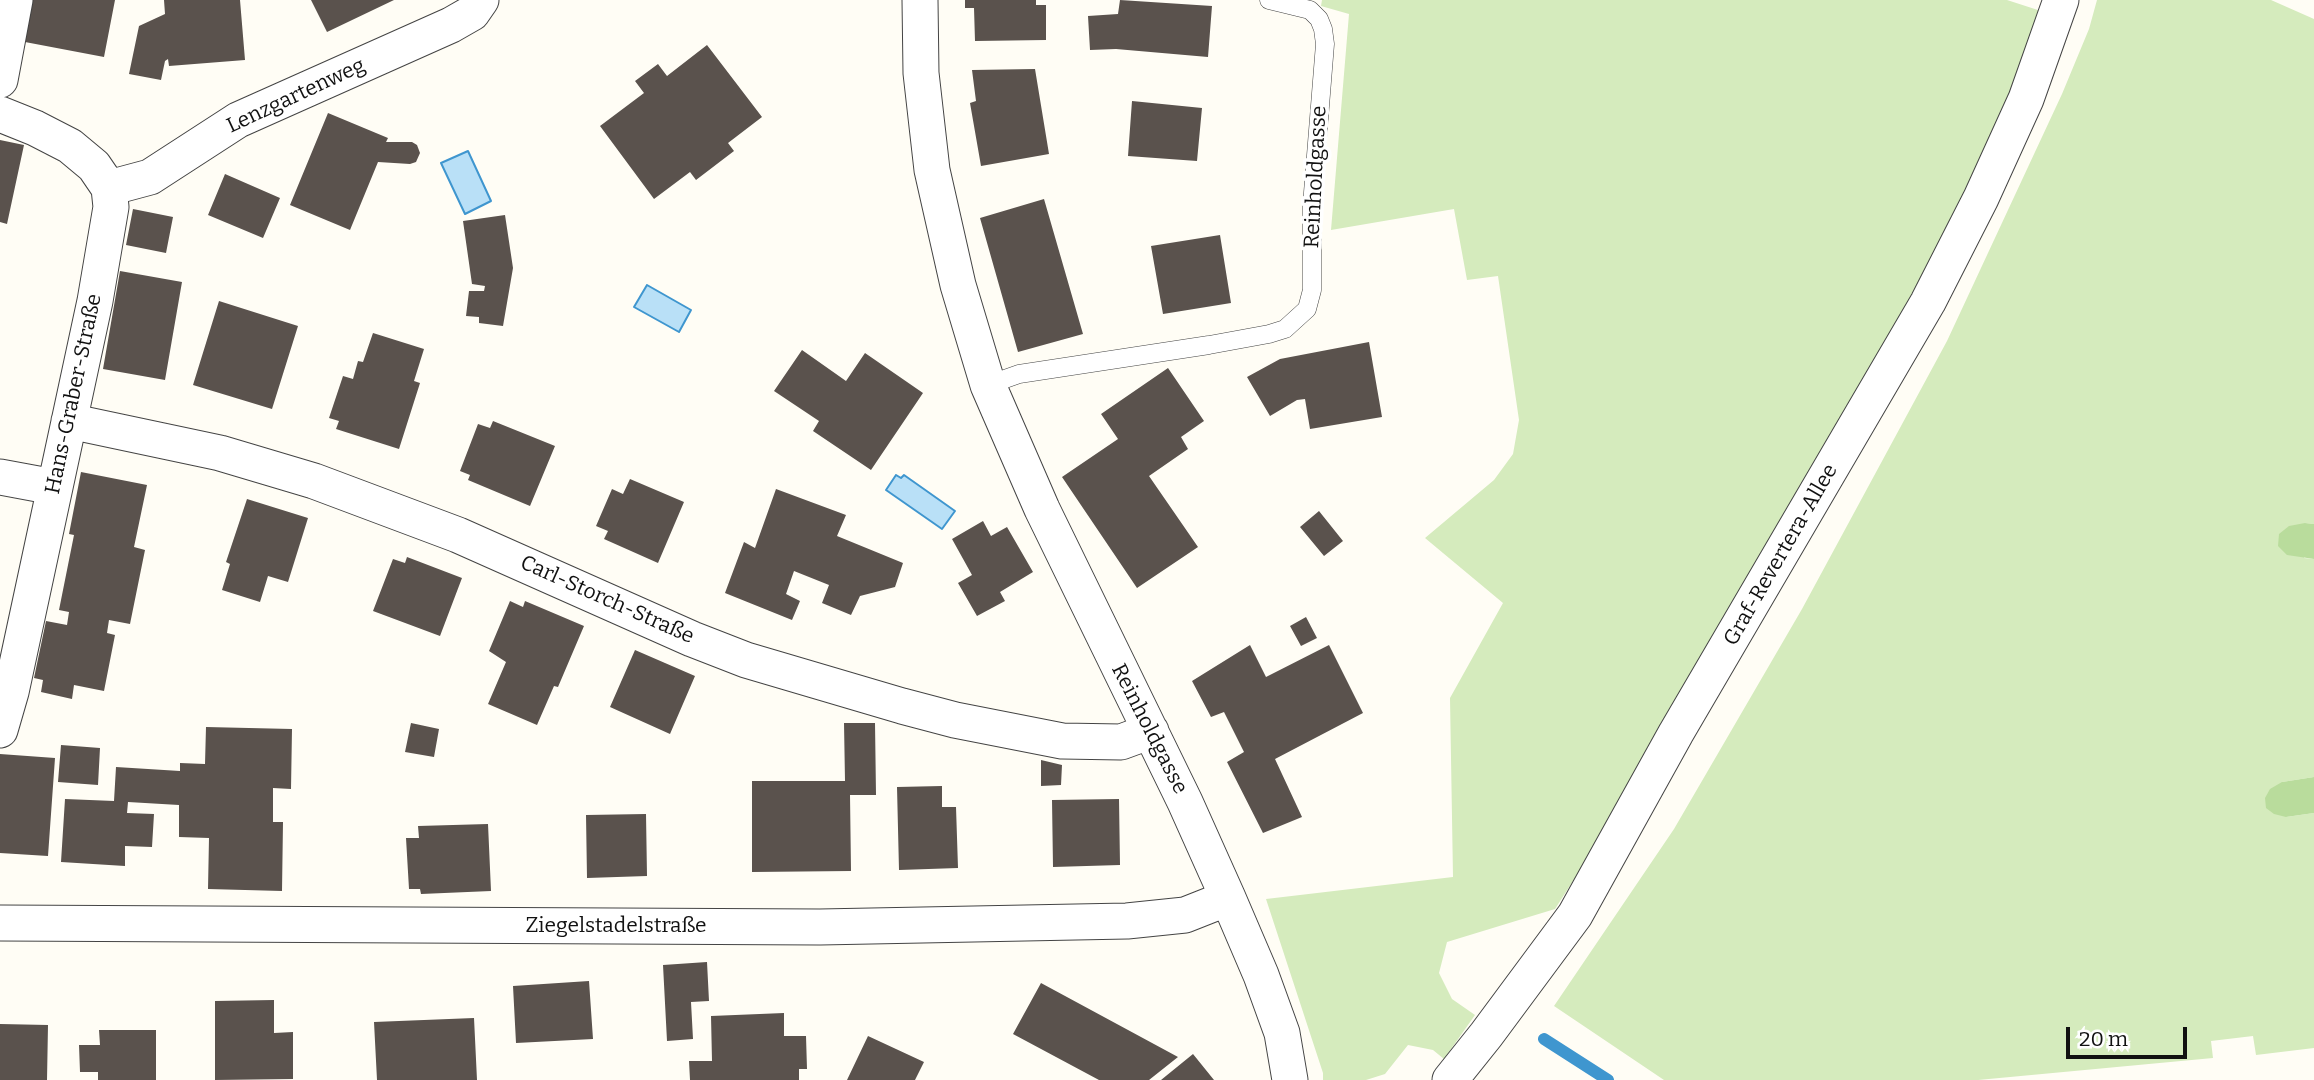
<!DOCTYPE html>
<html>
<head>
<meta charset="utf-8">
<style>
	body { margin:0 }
	#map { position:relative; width:2314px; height:1080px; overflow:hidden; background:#fffdf5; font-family:Bitter,serif }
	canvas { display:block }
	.scale { position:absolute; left:2066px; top:1027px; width:121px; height:32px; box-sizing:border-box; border:4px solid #111; border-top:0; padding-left:9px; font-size:21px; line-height:24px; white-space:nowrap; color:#111; -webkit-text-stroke:5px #fff; paint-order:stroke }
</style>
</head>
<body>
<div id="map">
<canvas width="2314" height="1080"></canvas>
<div class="scale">20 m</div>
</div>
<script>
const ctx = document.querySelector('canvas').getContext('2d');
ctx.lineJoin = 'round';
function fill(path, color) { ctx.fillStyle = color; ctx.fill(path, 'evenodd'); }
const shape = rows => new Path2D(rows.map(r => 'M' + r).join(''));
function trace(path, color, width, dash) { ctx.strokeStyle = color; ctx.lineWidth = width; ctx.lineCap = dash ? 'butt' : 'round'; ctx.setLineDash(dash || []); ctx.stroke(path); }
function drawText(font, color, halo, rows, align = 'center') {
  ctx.font = font + ' Bitter,serif'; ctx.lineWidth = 7; ctx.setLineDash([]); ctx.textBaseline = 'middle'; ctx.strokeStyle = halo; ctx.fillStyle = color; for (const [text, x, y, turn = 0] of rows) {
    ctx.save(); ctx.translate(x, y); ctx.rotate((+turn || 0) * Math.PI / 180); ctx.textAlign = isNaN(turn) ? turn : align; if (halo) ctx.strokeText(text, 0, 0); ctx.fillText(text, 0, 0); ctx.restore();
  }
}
fill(shape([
	[1322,0,2007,0,2041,11,2022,71,1976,173,1910,302,1668,733,1555,909,1447,942,1439,973,1452,999,1475,1015,1444,1059,1433,1050,1408,1045,1385,1074,1366,1080,1323,1080,1323,1073,1266,899,1453,877,1450,698,1503,603,1425,538,1494,480,1513,454,1519,420,1498,276,1467,280,1454,209,1331,230,1349,14,1321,6],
	[2097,0,2271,0,2314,19,2314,524,2305,523,2304,558,2314,559,2314,777,2282,782,2286,817,2314,813,2314,1048,2256,1055,2253,1036,2211,1041,2213,1058,1978,1080,1664,1080,1554,1006,1674,829,1802,609,1947,341,2062,94,2089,29]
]), '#d5ebbd');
fill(shape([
	[2305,523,2314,524,2314,559,2287,555,2278,546,2279,534,2289,526],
	[2314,777,2314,813,2286,817,2274,814,2266,808,2265,798,2270,789,2282,782]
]), '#b9dc9c');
const water = shape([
	[468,151,491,201,465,214,441,163,468,151],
	[647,285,691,310,679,332,634,307,647,285],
	[896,475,901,478,904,475,955,511,942,529,886,490,896,475]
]);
fill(water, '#b9e0f7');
trace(water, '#3f96cf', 2);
trace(shape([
	[1544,1039,1608,1080]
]), '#3f96cf', 12);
fill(shape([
	[32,0,115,0,104,57,25,42],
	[164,0,240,0,245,60,169,66,168,59,165,61,161,80,129,74,139,26,165,14],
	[311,0,394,0,327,32],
	[965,0,1036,0,1036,5,1046,5,1046,40,975,41,974,8,965,8],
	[1120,0,1212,6,1208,57,1116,49,1090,50,1088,16,1118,14],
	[707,45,762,117,728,143,734,151,696,180,690,172,654,199,600,126,644,93,635,81,658,64,667,76],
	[1035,69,1049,154,981,166,970,103,976,101,972,70],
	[1132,101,1202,108,1197,161,1128,156],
	[328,113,388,138,386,142,412,142,417,145,420,153,416,162,410,164,378,162,350,230,290,205],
	[0,140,24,145,7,224,0,222],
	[225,174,280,198,263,238,208,215],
	[1044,199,1083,334,1018,352,980,218],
	[133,209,173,217,166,253,126,245],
	[505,215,513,268,503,326,479,323,479,317,466,316,469,291,484,291,485,286,472,284,463,221],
	[1220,235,1231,303,1163,314,1151,246],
	[120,271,182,282,165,380,103,369],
	[219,301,298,326,272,409,193,385],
	[373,333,424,349,414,381,420,383,399,449,336,429,339,421,329,418,343,376,353,379,358,361,363,362],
	[1369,342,1382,417,1310,429,1305,399,1297,400,1270,416,1247,377,1280,359],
	[802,350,846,381,865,353,923,393,871,470,813,431,819,421,774,391],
	[1168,368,1204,421,1181,437,1188,449,1149,476,1198,547,1137,588,1062,477,1118,439,1101,414],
	[493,421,555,446,530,506,468,480,470,475,460,471,478,424,490,428],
	[81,472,147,485,134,547,145,550,130,624,109,620,107,633,115,635,104,691,74,685,72,699,41,692,43,680,34,678,46,621,67,625,69,612,59,610,74,535,69,534],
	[630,479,684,502,658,563,604,539,608,531,596,526,612,489,623,494],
	[776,489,846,515,837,536,903,563,895,587,860,596,851,615,822,603,829,585,794,571,786,594,800,601,792,620,725,593,744,542,755,548],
	[247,499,308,518,288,582,268,576,260,602,222,590,230,564,226,562],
	[1319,511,1343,541,1324,556,1300,527],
	[983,521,991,536,1007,527,1033,572,1000,592,1005,601,977,616,958,583,972,575,952,539],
	[407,557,462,578,440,636,373,611,393,559,405,563],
	[510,601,523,607,525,601,584,626,558,687,554,686,537,725,488,704,506,662,489,651],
	[1306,617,1317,638,1301,646,1290,626],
	[1250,645,1266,677,1329,645,1363,713,1275,759,1302,817,1263,833,1227,762,1244,752,1224,712,1211,717,1192,681],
	[635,650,695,676,670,734,610,707],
	[411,723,439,729,434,757,405,752],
	[844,723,875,723,876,795,850,795,851,871,752,872,752,781,845,781],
	[206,727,292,729,291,789,273,788,273,822,283,822,282,891,208,889,209,838,179,837,179,805,128,802,127,813,154,814,152,847,125,846,125,866,61,862,65,799,114,801,116,767,180,771,180,763,205,764],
	[61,745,100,748,98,785,58,782],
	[0,754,55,758,48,856,0,853],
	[1041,760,1062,765,1061,785,1041,786],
	[942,786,942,807,956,807,958,868,899,870,897,787],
	[1119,799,1120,865,1053,867,1052,800],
	[646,814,647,876,587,878,586,815],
	[488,824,491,891,421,894,420,889,409,889,406,838,419,838,418,826],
	[707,962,709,1001,691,1002,693,1039,667,1041,663,965],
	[589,981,593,1039,516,1043,513,986],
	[1041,983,1178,1057,1149,1080,1099,1080,1013,1034],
	[274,1000,274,1033,293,1032,293,1079,215,1080,215,1001],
	[784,1013,784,1036,806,1036,807,1069,799,1069,799,1080,690,1080,689,1061,712,1061,711,1016],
	[474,1018,477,1080,377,1080,374,1022],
	[0,1024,48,1025,47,1080,0,1080],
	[99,1030,156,1030,156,1080,98,1080,98,1072,80,1072,79,1045,100,1045],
	[868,1036,924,1062,915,1080,847,1080],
	[1193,1054,1214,1080,1161,1080]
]), '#5a524d');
const service = shape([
	[988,385,1019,374,1209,345,1269,334,1285,329,1307,309,1312,290,1312,205,1325,44,1323,29,1319,19,1310,10,1269,0]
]);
const minor = shape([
	[920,0,921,73,932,170,958,285,988,385,1042,509,1185,802,1228,898,1261,975,1282,1033,1290,1080],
	[0,80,15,0],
	[0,114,35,128,70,146,94,166,109,188,111,207,95,301,11,692,0,730],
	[109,188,150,177,238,120,451,25,472,13,481,0],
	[69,421,220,453,314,481,458,535,692,639,746,660,902,706,955,720,1062,741,1121,742,1151,731],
	[0,477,54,487],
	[0,923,820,927,1127,921,1185,915,1228,898],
	[1450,1080,1486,1035,1575,915,1676,733,1928,302,1981,198,2026,99,2061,0]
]);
trace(service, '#444', 19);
trace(minor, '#444', 37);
trace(service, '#fff', 18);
trace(minor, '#fff', 35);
drawText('21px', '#111', '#fff', [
	["Lenzgartenweg",296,96,-25],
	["Reinholdgasse",1316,177,-87],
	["Hans-Graber-Straße",74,394,-78],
	["Graf-Revertera-Allee",1781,555,-60],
	["Carl-Storch-Straße",607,600,24],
	["Reinholdgasse",1149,729,63],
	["Ziegelstadelstraße",616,926]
]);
</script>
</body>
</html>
